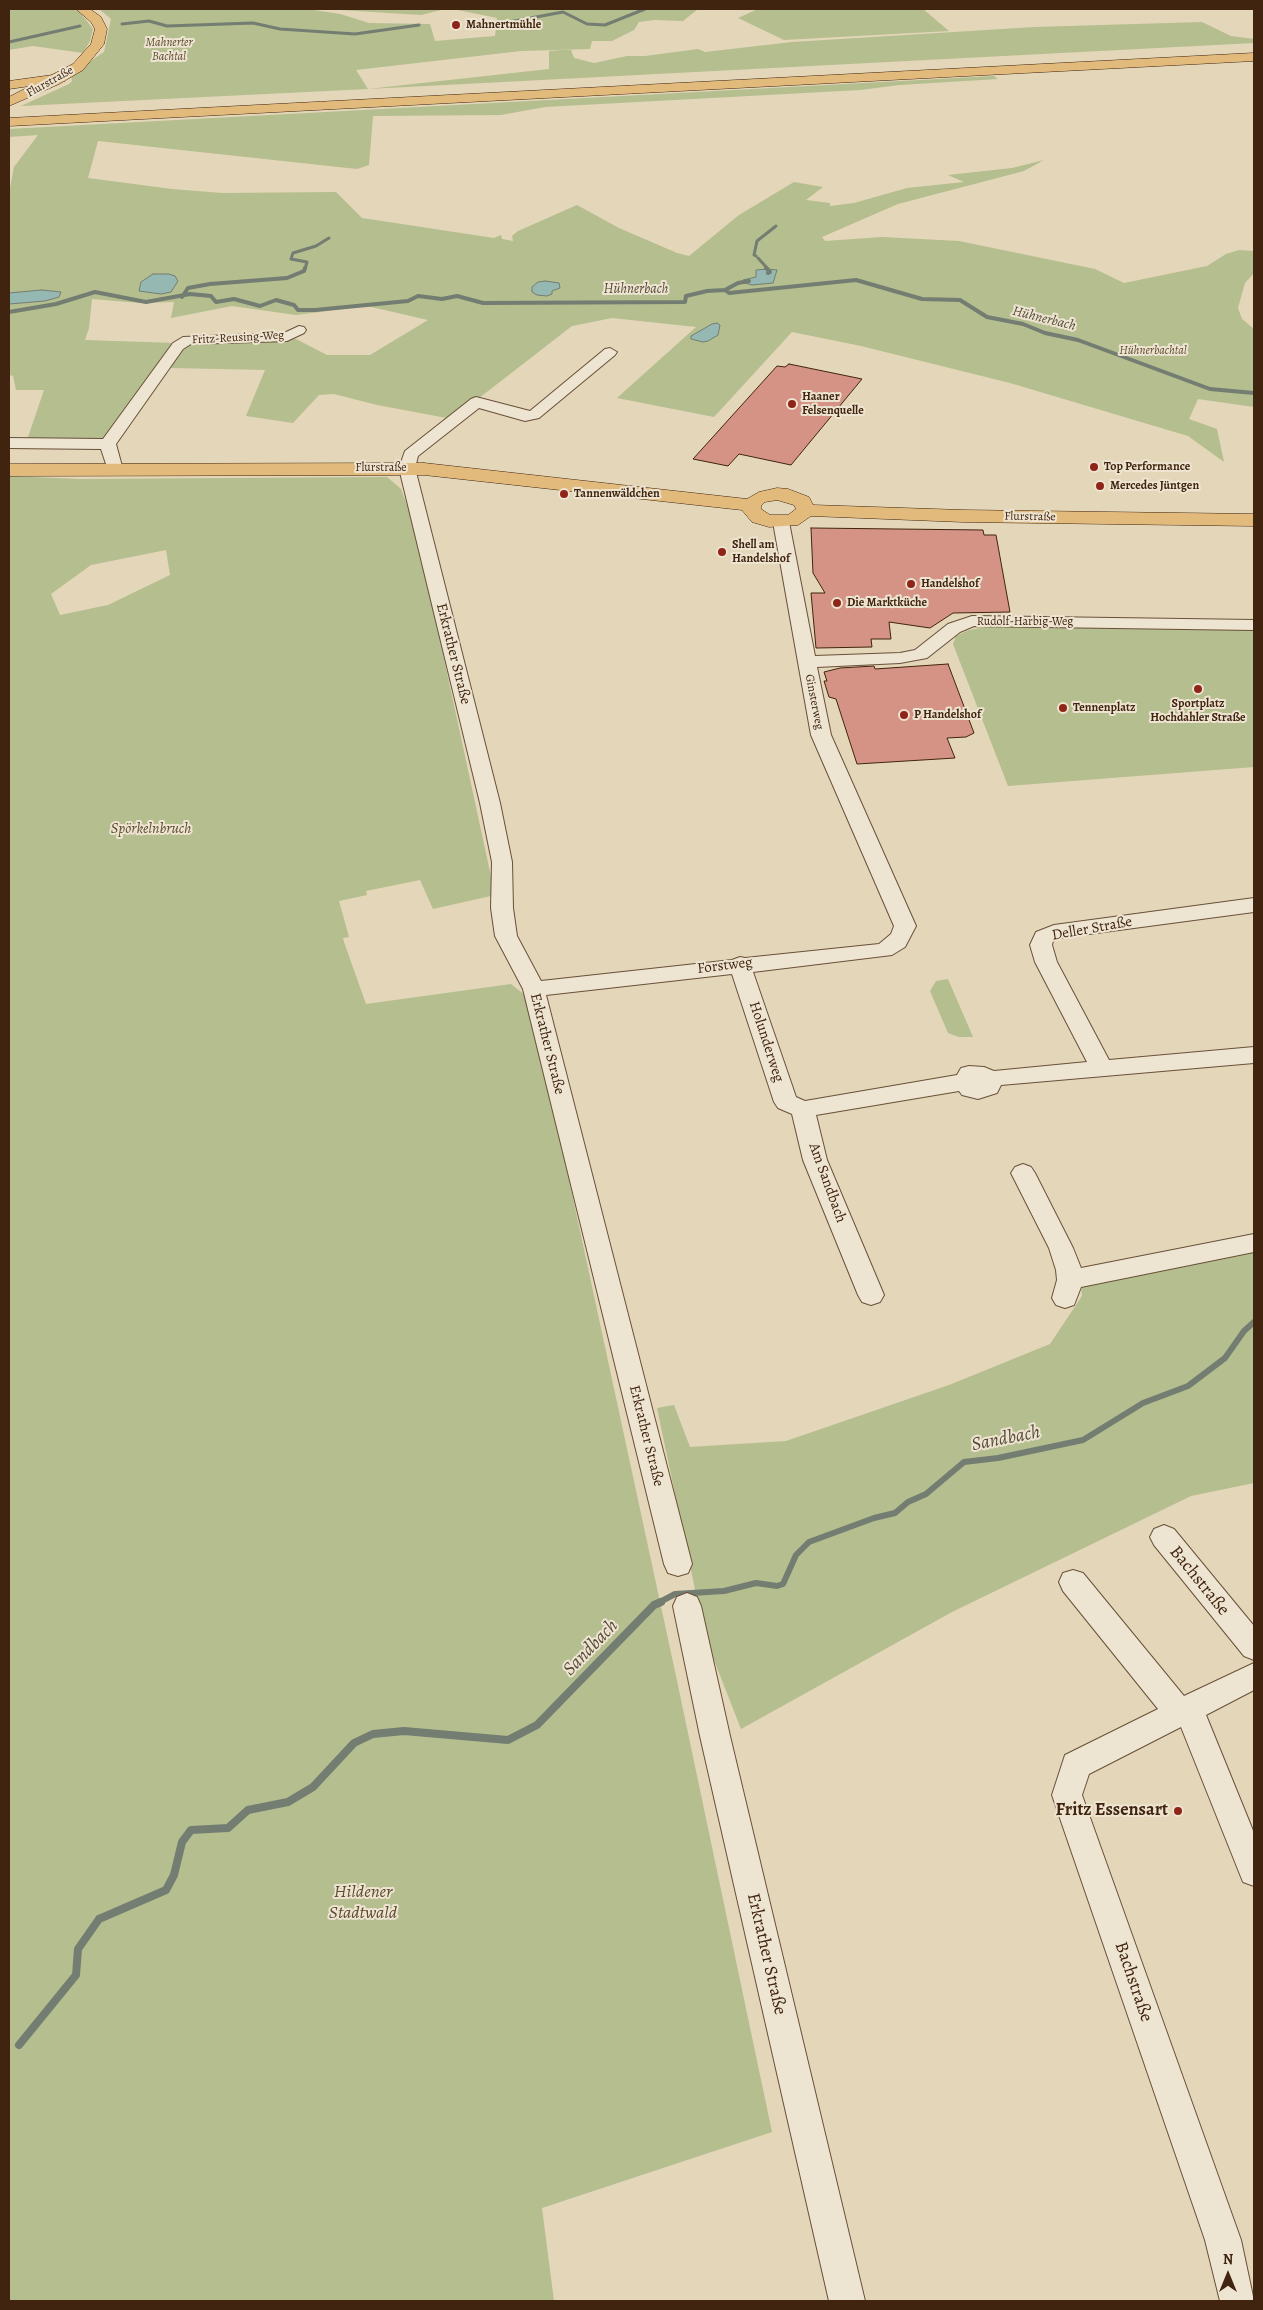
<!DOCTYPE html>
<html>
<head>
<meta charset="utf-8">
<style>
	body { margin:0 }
	#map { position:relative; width:1263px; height:2310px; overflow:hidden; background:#e4d6b8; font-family:Alegreya,serif }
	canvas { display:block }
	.frame { position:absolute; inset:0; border:10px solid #40240f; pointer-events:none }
	.north { position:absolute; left:1203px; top:2250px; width:50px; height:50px; -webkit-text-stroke:4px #ede4d1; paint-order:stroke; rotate:0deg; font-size:14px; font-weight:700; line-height:20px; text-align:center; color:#40240f }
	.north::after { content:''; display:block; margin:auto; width:18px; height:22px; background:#40240f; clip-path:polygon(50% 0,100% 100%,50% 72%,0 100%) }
</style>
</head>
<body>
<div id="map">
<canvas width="1263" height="2310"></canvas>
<div class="frame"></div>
<div class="north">N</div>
</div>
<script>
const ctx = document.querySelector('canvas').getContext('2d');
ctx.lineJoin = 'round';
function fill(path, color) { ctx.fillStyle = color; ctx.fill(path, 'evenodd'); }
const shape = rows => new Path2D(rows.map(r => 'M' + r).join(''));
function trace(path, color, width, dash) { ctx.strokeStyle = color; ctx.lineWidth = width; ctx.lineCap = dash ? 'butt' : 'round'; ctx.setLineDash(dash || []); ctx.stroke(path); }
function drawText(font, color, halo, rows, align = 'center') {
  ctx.font = font + ' Alegreya,serif'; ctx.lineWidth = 4; ctx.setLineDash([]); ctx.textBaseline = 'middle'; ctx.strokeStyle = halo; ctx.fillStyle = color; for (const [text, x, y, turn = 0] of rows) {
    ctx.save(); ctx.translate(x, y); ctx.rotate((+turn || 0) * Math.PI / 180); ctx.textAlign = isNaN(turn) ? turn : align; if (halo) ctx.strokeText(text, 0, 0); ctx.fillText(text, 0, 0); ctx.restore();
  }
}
fill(shape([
	[9,9,74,9,79,11,93,29,90,41,83,53,33,46,9,50],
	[99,9,307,9,340,14,369,23,430,24,435,41,495,36,496,29,481,26,496,24,497,18,453,9,698,9,683,21,654,20,639,22,634,30,612,41,592,41,590,49,521,51,356,70,368,89,549,69,549,51,562,50,571,50,574,58,594,63,627,56,645,56,698,49,705,52,792,42,1035,27,1202,22,1231,36,1254,39,1254,43,368,89,21,106,69,84,72,81,71,74,104,52,111,19],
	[324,9,445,9,421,15],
	[758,9,923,9,949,31,784,40,738,18],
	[994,76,998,79,900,85,860,90,545,107,501,115,373,116,369,165,357,169,98,141,88,178,172,189,222,193,336,192,362,218,494,238,501,235,502,239,513,241,512,236,518,231,577,205,619,228,677,253,689,256,739,215,794,182,823,187,806,200,830,203,830,206,854,203,907,188,964,182,948,175,1012,168,1044,160,1024,171,898,204,822,237,825,241,882,237,959,241,1095,269,1124,283,1207,266,1226,254,1239,250,1254,251,1254,273,1245,283,1238,308,1242,319,1254,329,1254,407,1198,399,1189,419,1217,429,1224,462,1188,436,1010,383,861,346,792,332,714,417,617,398,696,327,612,318,572,326,452,419,377,405,334,394,319,395,293,423,246,416,265,370,171,368,175,358,185,346,196,341,296,339,327,355,370,355,428,320,367,306,296,315,232,306,171,318,174,302,140,303,92,299,89,328,85,340,176,343,104,441,27,440,44,390,16,390,13,376,9,375,9,193,14,167,38,135,9,137,9,129],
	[9,476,80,479,387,477,401,489,416,529,495,895,433,909,420,880,366,891,367,895,339,901,349,937,343,938,344,942,366,1004,511,984,530,999,676,1676,772,2132,542,2208,554,2301,9,2301],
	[166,550,170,575,108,605,60,615,51,594,91,565],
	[992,626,1254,628,1254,767,1008,786,953,644,956,636,969,630],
	[948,979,973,1037,959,1037,948,1033,930,991,936,981],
	[1254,1233,1254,1483,1191,1496,952,1612,741,1729,705,1637,657,1408,674,1405,690,1447,786,1441,949,1385,1050,1344,1082,1296,1080,1272]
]), '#b4be8f');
const water = shape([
	[767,269,777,270,773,283,752,285,742,282,743,280,756,277,756,270,767,269],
	[153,274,169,274,175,276,178,281,171,292,161,294,139,291,141,282,153,274],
	[545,281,559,283,560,288,552,291,552,294,547,296,537,295,532,292,532,287,538,282,545,281],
	[42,290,61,292,59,297,45,301,9,304,9,293,42,290],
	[717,323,720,325,718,335,708,341,703,342,691,339,691,336,712,324,717,323]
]);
fill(water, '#96b8b3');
trace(water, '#747d71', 1);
trace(shape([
	[122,24,149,21,167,26,253,23,280,29,355,34,419,25],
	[477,28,563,12,587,24,605,25,645,9],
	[9,42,80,26],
	[756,256,754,255,757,241,776,226],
	[758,258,768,269],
	[305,269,307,262,291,259,293,253,316,246,329,238]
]), '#747d71', 3);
trace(shape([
	[766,268,770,272,768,273],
	[725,290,738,283,749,281],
	[182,297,188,288,210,284,287,278,304,271,305,268],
	[9,312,56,304,95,292,146,302,190,294,211,296,216,302,234,299,260,306,276,300,294,305,298,310,315,310,408,301,418,296,442,299,457,296,483,303,685,302,686,296,707,291,725,290,729,293,856,280,922,299,960,300,987,317,1023,324,1045,333,1078,340,1210,389,1254,393]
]), '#747d71', 4);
trace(shape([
	[658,1603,675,1594,724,1591,756,1583,777,1586,783,1584,796,1555,809,1542,874,1518,895,1513,908,1502,926,1494,964,1462,998,1458,1083,1440,1143,1403,1188,1386,1225,1358,1244,1331,1254,1322]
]), '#747d71', 6);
trace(shape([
	[19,2045,76,1975,78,1949,99,1919,166,1890,174,1875,182,1842,191,1830,228,1828,248,1810,288,1802,313,1787,354,1743,373,1734,404,1731,508,1740,537,1725,654,1605,661,1602]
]), '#747d71', 8);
const building = shape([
	[789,364,862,379,791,465,739,454,728,466,693,459,777,366,785,367,789,364],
	[811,528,983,530,984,535,996,535,1010,612,953,613,930,628,889,622,891,639,871,639,872,647,816,648,811,593,825,593,813,573,811,528],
	[948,664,974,733,966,737,947,738,955,758,857,764,836,699,829,697,824,681,827,681,824,672,840,668,874,666,875,669,948,664]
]);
fill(building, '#d59386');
trace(building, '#40240f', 1);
const minor = shape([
	[299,326,304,327,306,330,304,333,287,341,191,344,183,349,116,444,123,470,121,473,109,473,101,449,9,448,9,438,103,439,173,343,183,337,284,333,299,326],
	[610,348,617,352,615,355,539,418,525,421,479,408,418,456,415,468,500,803,512,862,513,908,517,936,541,981,732,960,740,957,745,958,879,944,891,934,894,926,811,735,773,522,775,518,781,517,787,518,789,522,815,656,900,653,915,650,948,624,972,616,1254,620,1254,630,974,626,960,632,927,658,900,663,817,667,831,735,916,926,905,947,892,955,753,972,796,1097,805,1101,957,1075,961,1068,969,1066,984,1067,994,1071,1087,1062,1035,962,1030,945,1036,932,1054,925,1254,898,1254,912,1059,938,1053,941,1052,945,1057,962,1109,1060,1254,1047,1254,1063,1001,1085,997,1093,978,1099,962,1095,959,1091,816,1115,827,1160,884,1295,880,1302,871,1305,862,1302,858,1295,803,1160,792,1114,778,1108,774,1102,732,974,546,995,692,1564,688,1573,678,1576,668,1573,664,1564,523,989,495,936,491,908,492,862,480,803,399,468,405,451,471,399,476,397,530,411,605,349,610,348],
	[1023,1164,1031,1167,1035,1173,1073,1248,1081,1268,1254,1234,1254,1252,1081,1287,1074,1305,1065,1308,1056,1305,1052,1298,1057,1280,1056,1270,1049,1248,1011,1173,1015,1167,1023,1164],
	[1164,1525,1174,1529,1254,1626,1254,1660,1244,1656,1154,1545,1150,1537,1154,1529,1164,1525],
	[1073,1570,1083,1573,1184,1696,1254,1663,1254,1690,1206,1715,1254,1833,1254,1886,1243,1882,1181,1727,1089,1774,1082,1795,1241,2240,1254,2301,1220,2301,1205,2240,1052,1795,1065,1755,1158,1709,1063,1591,1059,1582,1063,1573,1073,1570],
	[687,1593,697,1597,701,1606,730,1736,865,2301,829,2301,700,1736,673,1606,677,1597,687,1593]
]);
const major = shape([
	[76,9,90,9,101,17,107,29,104,44,83,70,59,84,9,106,9,97,73,64,91,44,95,29,91,22,76,9],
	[424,463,747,499,759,492,777,488,788,489,809,497,813,505,963,510,1254,514,1254,526,963,522,811,516,798,525,769,527,752,522,742,510,424,475,9,476,9,464,424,463],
	[777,500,794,505,796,509,788,515,770,515,761,509,761,506,765,502,777,500]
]);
const highway = shape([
	[1254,53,1254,61,9,126,9,118,1254,53],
	[60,74,67,78,65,81,9,89,9,81,60,74]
]);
trace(minor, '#695039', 2);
trace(major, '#40240f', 1);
trace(highway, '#40240f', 1);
fill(minor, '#ede4d1');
fill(major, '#e2bb7c');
fill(highway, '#e2bb7c');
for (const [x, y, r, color] of [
	[456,25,5,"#8f2418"],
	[792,404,5,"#8f2418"],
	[1094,467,5,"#8f2418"],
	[1100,486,5,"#8f2418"],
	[564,494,5,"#8f2418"],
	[722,552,5,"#8f2418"],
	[911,584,5,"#8f2418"],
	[837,603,5,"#8f2418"],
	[1198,689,5,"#8f2418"],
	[1063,708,5,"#8f2418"],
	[904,715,5,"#8f2418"],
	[1178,1811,5,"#8f2418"]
]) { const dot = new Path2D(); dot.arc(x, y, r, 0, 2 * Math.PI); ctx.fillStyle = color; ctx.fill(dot); trace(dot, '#ede4d1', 2); }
drawText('bold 12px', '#40240f', '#ede4d1', [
	["Mahnertmühle",466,25],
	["Haaner",802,397],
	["Felsenquelle",802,411],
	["Top Performance",1104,467],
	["Mercedes Jüntgen",1110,486],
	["Tannenwäldchen",574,494],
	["Shell am",732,545],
	["Handelshof",732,559],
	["Handelshof",921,584],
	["Die Marktküche",847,603],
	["Sportplatz",1198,704,"center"],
	["Hochdahler Straße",1198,718,"center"],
	["Tennenplatz",1073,708],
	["P Handelshof",914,715]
], 'left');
drawText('italic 12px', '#5d4a2f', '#ede4d1', [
	["Mahnerter",169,43],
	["Bachtal",169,57],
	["Hühnerbachtal",1153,351]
]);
drawText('12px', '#40240f', '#ede4d1', [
	["Flurstraße",50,82,-29],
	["Fritz-Reusing-Weg",238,338,-3],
	["Flurstraße",381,468],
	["Flurstraße",1030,517,1],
	["Rudolf-Harbig-Weg",1025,622],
	["Ginsterweg",814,702,79]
]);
drawText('italic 14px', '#564938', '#ede4d1', [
	["Hühnerbach",636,290],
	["Hühnerbach",1044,319,14]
]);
drawText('15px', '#40240f', '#ede4d1', [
	["Erkrather Straße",453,654,76],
	["Deller Straße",1092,929,-10],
	["Forstweg",725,966,-7],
	["Holunderweg",766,1042,72],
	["Erkrather Straße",547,1044,76],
	["Am Sandbach",827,1183,70],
	["Erkrather Straße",646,1436,76]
]);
drawText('italic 15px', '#5d4a2f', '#ede4d1', [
	["Spörkelnbruch",151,829]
]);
drawText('18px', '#40240f', '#ede4d1', [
	["Bachstraße",1199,1581,51],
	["Erkrather Straße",766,1954,77],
	["Bachstraße",1133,1982,71]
]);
drawText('bold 18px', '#40240f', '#ede4d1', [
	["Fritz Essensart",1168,1811]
], 'right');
drawText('italic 18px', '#5d4a2f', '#ede4d1', [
	["Hildener",363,1893],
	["Stadtwald",363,1914]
]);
drawText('italic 19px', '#564938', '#ede4d1', [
	["Sandbach",1006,1439,-11],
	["Sandbach",591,1648,-46]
]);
</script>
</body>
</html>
